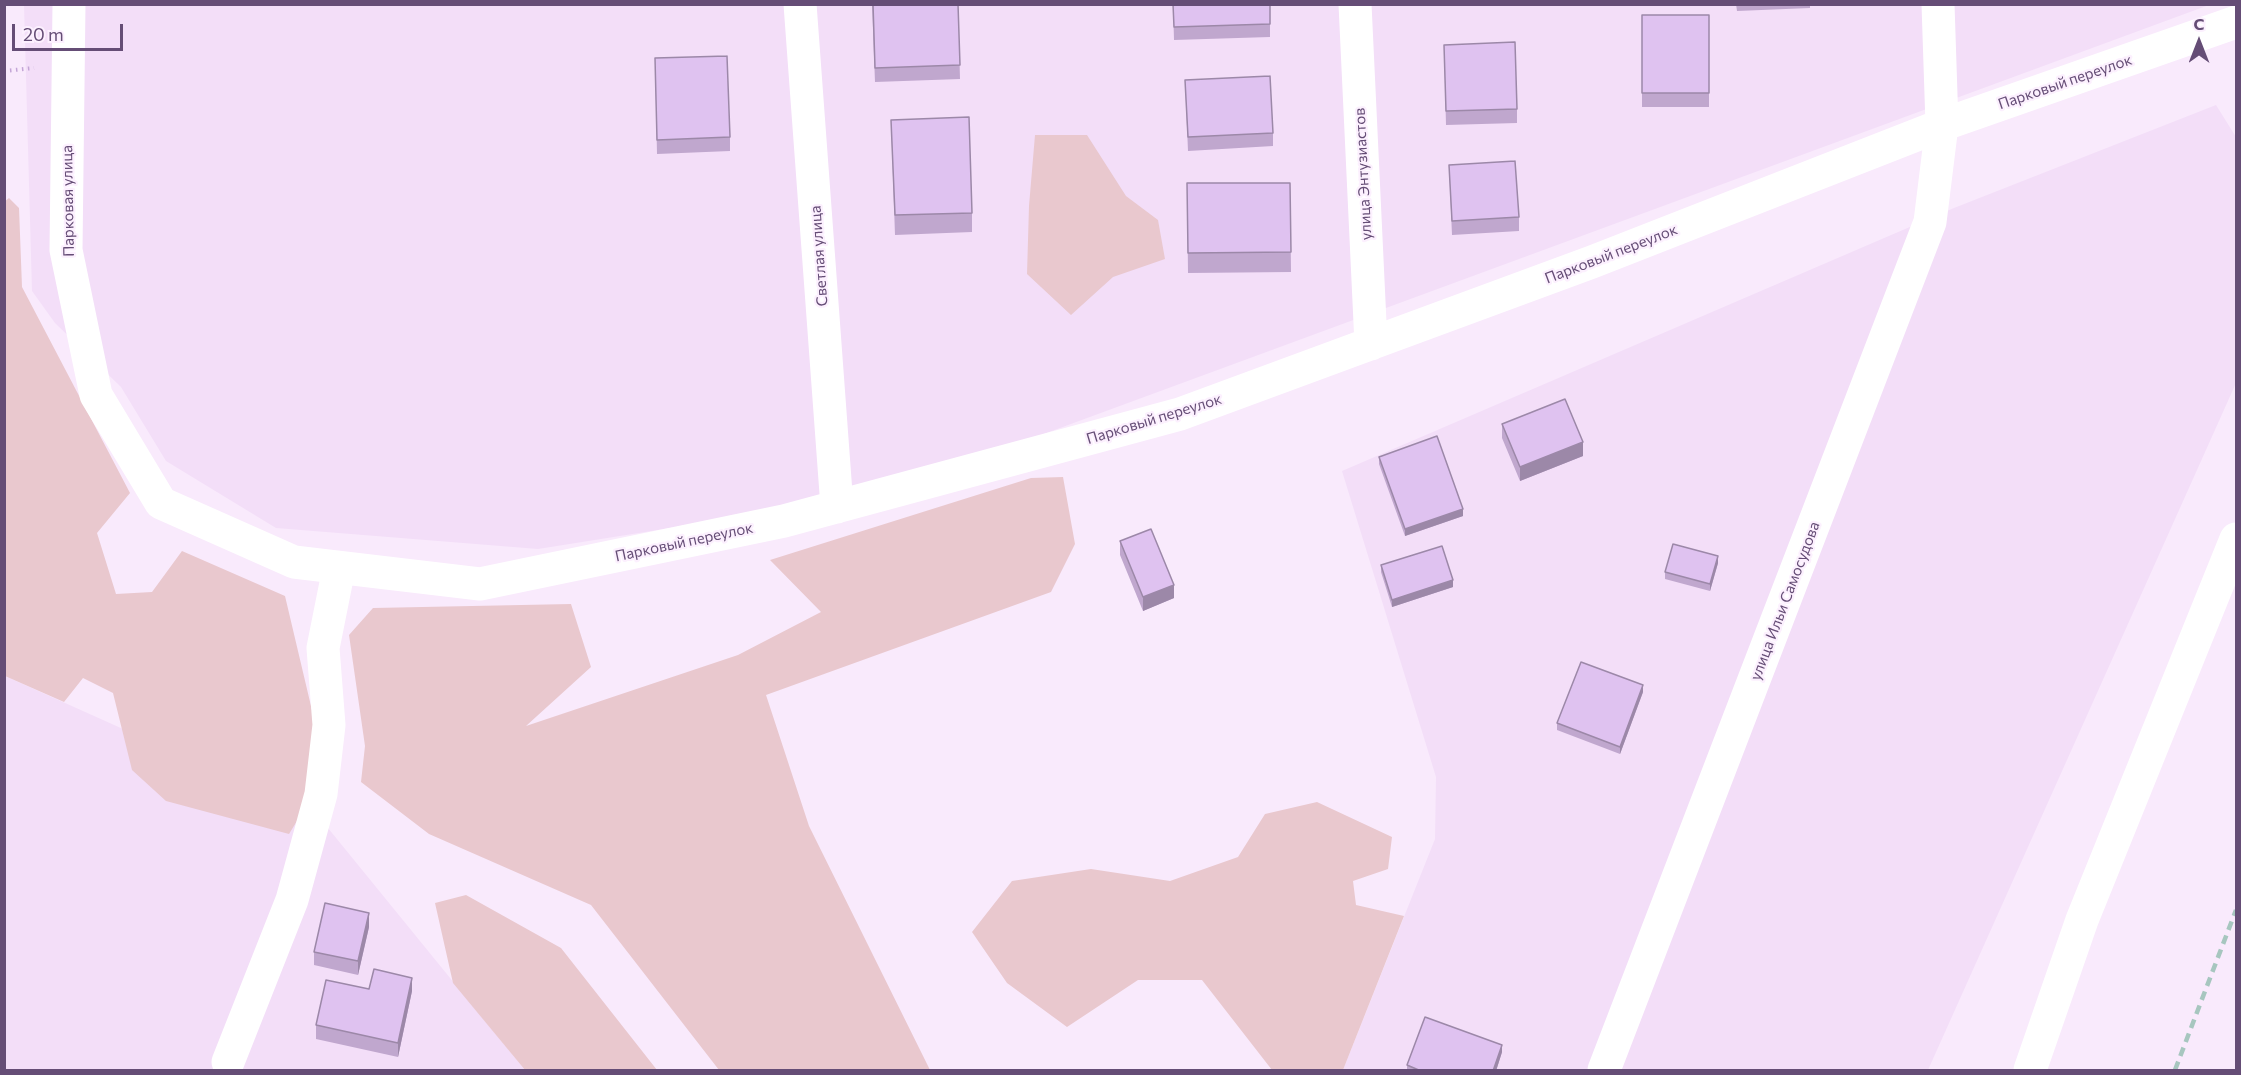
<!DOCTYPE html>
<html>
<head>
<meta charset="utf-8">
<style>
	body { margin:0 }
	#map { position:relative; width:2241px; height:1075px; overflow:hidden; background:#f9eafc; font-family:Commissioner,sans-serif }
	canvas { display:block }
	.frame { position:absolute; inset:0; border:6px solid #654d76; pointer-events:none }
	.north { position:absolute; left:2169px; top:12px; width:60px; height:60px; -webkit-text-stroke:4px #fcf0fe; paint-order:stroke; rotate:0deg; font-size:16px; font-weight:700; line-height:24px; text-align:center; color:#654d76 }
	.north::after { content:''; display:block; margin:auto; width:21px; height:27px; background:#654d76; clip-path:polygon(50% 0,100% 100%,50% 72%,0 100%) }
	.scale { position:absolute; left:12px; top:24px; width:111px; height:27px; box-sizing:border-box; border:3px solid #654d76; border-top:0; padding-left:8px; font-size:18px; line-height:21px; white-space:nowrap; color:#654d76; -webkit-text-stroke:4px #fcf0fe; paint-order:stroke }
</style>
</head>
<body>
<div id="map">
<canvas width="2241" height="1075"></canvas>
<div class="frame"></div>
<div class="north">С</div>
<div class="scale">20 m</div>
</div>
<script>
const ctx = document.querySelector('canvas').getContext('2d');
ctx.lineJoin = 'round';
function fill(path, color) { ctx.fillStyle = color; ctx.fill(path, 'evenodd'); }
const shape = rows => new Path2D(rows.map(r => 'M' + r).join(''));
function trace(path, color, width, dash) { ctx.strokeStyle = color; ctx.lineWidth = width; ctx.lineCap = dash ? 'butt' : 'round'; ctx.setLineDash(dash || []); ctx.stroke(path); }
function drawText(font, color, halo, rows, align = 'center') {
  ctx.font = font + ' Commissioner,sans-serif'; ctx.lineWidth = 4.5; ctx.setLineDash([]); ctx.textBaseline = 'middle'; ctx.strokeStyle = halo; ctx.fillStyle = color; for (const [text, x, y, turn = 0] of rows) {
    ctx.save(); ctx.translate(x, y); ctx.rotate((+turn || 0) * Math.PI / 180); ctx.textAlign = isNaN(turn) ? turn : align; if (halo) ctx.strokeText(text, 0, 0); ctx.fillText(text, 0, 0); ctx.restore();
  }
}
fill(shape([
	[24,5,2209,5,878,495,538,549,276,528,166,461,121,387,55,323,32,291],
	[2216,105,2236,137,2236,383,1928,1070,1343,1070,1435,839,1436,777,1342,471,1954,208],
	[5,676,319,817,525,1070,5,1070]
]), '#f3def8');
fill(shape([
	[1035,135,1087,135,1126,196,1158,220,1165,259,1113,277,1071,315,1027,274,1029,206],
	[9,198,19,208,22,287,130,493,97,533,116,594,152,592,182,551,285,596,315,723,311,798,289,834,166,801,132,770,113,693,83,678,64,702,5,676,4,202],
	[1031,478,1063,477,1075,544,1051,592,766,695,809,826,930,1070,719,1070,591,905,429,834,361,782,365,746,349,635,373,608,571,604,591,667,526,726,738,655,821,612,770,560],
	[1317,802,1392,837,1388,869,1353,881,1356,905,1404,916,1343,1070,1272,1070,1202,980,1138,980,1067,1027,1007,983,972,932,1012,881,1091,869,1170,881,1238,857,1265,814],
	[466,895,561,948,657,1070,525,1070,453,983,435,903]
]), '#e9c8ce');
trace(shape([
	[4,71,34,68]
]), '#c3a5d6', 4, [1.5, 4.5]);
trace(shape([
	[69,4,66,250,96,395,161,503,294,562,480,584,784,521,1180,414,1592,262,1942,125,2236,22],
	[800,4,837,507],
	[1355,4,1371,344],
	[228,1062,292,900,321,794,329,725,323,648,339,568],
	[1604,1070,1930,222,1942,125,1938,4],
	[2030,1070,2082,920,2236,539]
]), '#fff', 33);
trace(shape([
	[2175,1070,2236,910]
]), '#a7c6bf', 4.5, [9, 6]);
fill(shape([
	[872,4,958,4,960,79,875,82],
	[1173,4,1270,4,1270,37,1174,40],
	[1736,4,1810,4,1810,8,1737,11],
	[1642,15,1709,15,1709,107,1642,107],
	[1444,45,1517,109,1517,123,1446,125],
	[655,58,730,137,730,151,657,154],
	[1185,80,1273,133,1273,146,1188,151],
	[891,120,972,213,972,232,895,235],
	[1449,165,1519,217,1519,231,1452,235],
	[1187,183,1290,183,1291,272,1188,273],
	[1502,424,1583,456,1520,481,1502,438],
	[1379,457,1463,516,1405,536,1379,464],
	[1120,541,1174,598,1143,611,1120,555],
	[1718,563,1710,591,1665,579,1665,572],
	[1381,565,1453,587,1392,607,1381,572],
	[1643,692,1620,754,1557,730,1557,723],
	[369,927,358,975,314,965,314,952],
	[369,989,412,991,398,1057,316,1039,316,1025],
	[1502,1052,1496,1071,1407,1071,1407,1065]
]), '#c0a7ce');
fill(shape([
	[1583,442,1583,456,1520,481,1520,467],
	[1463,509,1463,516,1405,536,1405,529],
	[1718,556,1718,563,1710,591,1710,584],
	[1453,580,1453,587,1392,607,1392,600],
	[1174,585,1174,598,1143,611,1143,597],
	[1643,685,1643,692,1620,754,1620,747],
	[369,913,369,927,358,975,358,961],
	[412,978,412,991,398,1057,398,1043],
	[1502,1045,1502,1052,1496,1071,1493,1071]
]), '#9c88a8');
const building = shape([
	[873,4,958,4,960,65,875,68,873,4],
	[1173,4,1270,4,1270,24,1174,27,1173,4],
	[1642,15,1709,15,1709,93,1642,93,1642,15],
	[1515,42,1517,109,1446,111,1444,45,1515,42],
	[727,56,730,137,657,140,655,58,727,56],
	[1270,76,1273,133,1188,137,1185,80,1270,76],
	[969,117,972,213,895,215,891,120,969,117],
	[1515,161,1519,217,1452,221,1449,165,1515,161],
	[1187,183,1290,183,1291,252,1188,253,1187,183],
	[1565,399,1583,442,1520,467,1502,424,1565,399],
	[1437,436,1463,509,1405,529,1379,457,1437,436],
	[1151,529,1174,585,1143,597,1120,541,1151,529],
	[1673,544,1718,556,1710,584,1665,572,1673,544],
	[1442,546,1453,580,1392,600,1381,565,1442,546],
	[1581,662,1643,685,1620,747,1557,723,1581,662],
	[325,903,369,913,358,961,314,952,325,903],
	[374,969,412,978,398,1043,316,1025,326,980,369,989,374,969],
	[1425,1017,1502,1045,1493,1071,1421,1071,1407,1065,1425,1017]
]);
fill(building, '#dfc2f0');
trace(building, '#9c88a8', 1.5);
drawText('15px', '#654d76', '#fcf0fe', [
	["Парковый переулок",2065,82,-19],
	["улица Энтузиастов",1363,174,-93],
	["Парковая улица",68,201,-91],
	["Парковый переулок",1611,254,-21],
	["Светлая улица",819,256,-94],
	["Парковый переулок",1154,419,-17],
	["Парковый переулок",684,542,-12],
	["улица Ильи Самосудова",1785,601,-69]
]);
</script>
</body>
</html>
